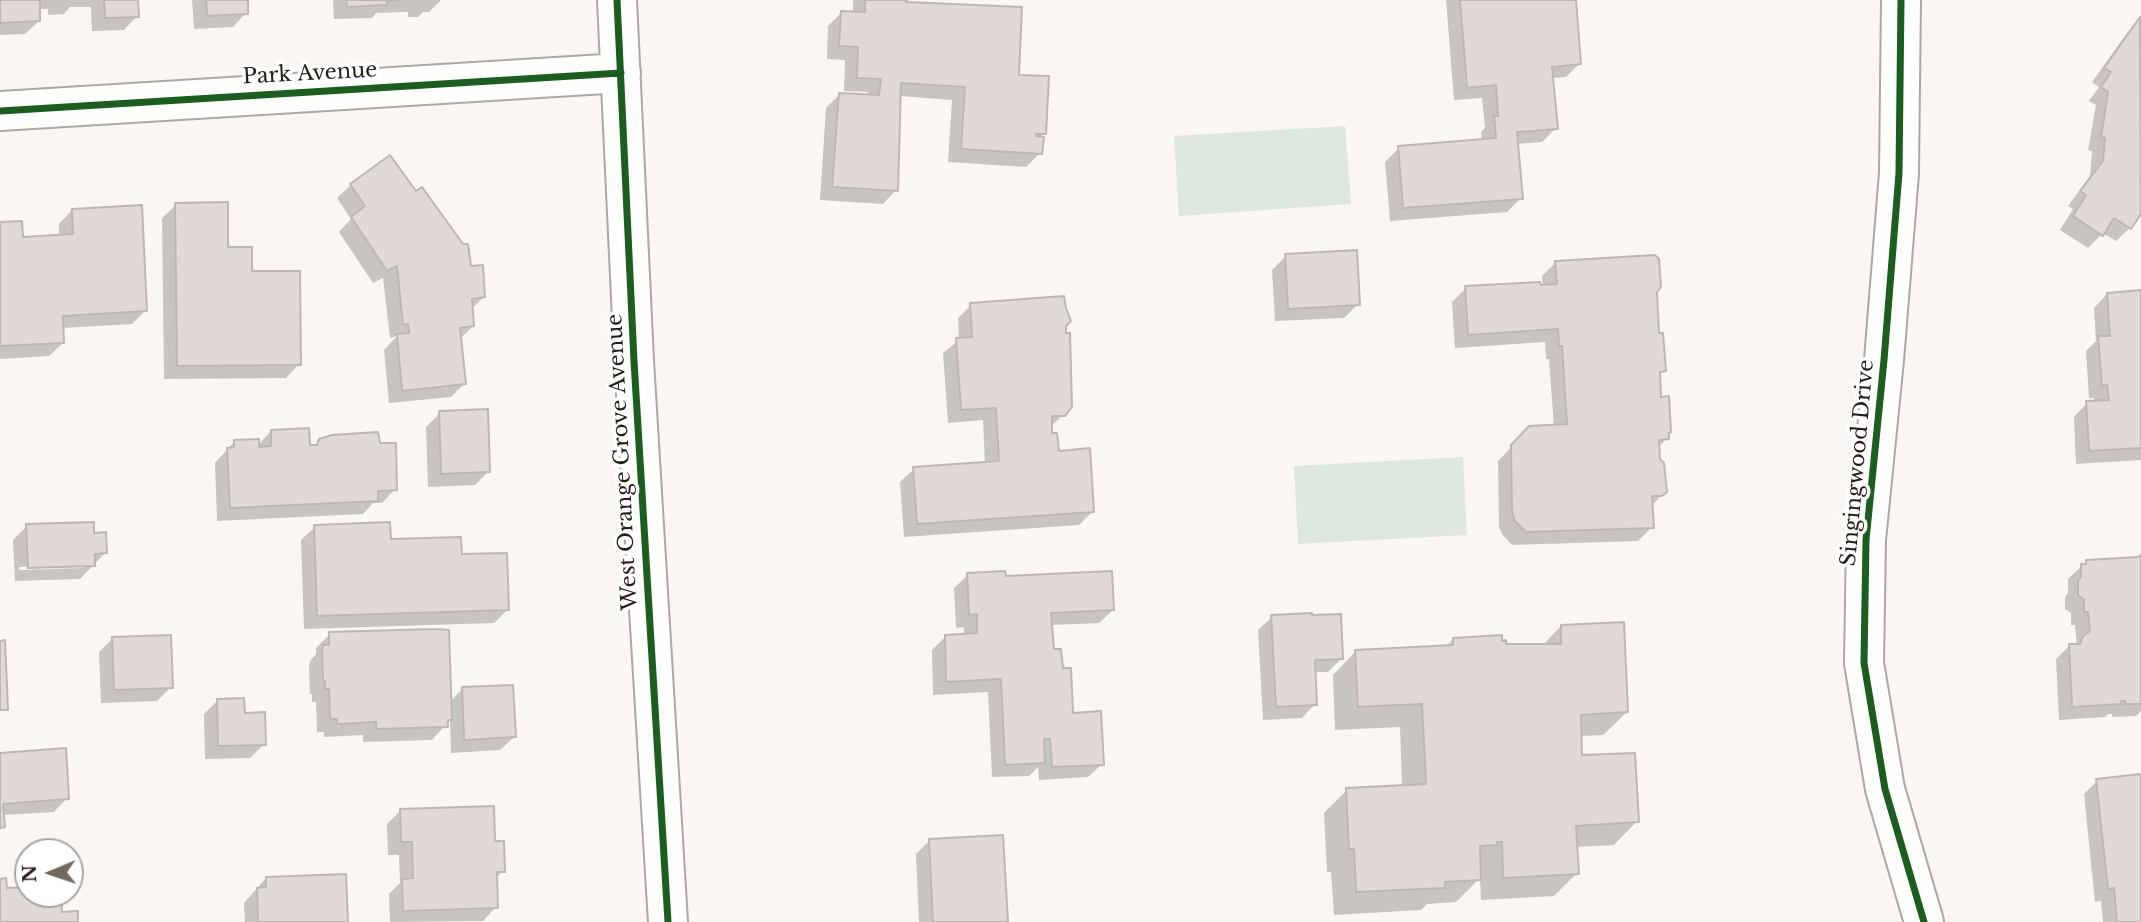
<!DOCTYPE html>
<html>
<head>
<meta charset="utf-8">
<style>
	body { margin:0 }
	#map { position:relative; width:2141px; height:922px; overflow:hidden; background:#f9f6f3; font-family:"Libre Baskerville",serif }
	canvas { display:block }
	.north { position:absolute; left:14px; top:838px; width:70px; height:70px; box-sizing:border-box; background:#fff; border:2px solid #a9a5a2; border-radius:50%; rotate:268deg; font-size:19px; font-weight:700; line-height:28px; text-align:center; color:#271e17 }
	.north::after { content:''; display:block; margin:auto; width:24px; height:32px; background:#706a64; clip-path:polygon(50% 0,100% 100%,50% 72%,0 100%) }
</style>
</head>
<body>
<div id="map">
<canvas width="2141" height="922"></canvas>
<div class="north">N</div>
</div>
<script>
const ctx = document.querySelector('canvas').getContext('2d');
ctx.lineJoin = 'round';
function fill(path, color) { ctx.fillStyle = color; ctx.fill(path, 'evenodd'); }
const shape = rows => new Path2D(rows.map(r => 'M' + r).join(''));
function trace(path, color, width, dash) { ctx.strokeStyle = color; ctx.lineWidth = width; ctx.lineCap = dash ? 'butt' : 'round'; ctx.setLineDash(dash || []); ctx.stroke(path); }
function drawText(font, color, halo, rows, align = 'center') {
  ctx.font = font + ' "Libre Baskerville",serif'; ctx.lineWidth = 7; ctx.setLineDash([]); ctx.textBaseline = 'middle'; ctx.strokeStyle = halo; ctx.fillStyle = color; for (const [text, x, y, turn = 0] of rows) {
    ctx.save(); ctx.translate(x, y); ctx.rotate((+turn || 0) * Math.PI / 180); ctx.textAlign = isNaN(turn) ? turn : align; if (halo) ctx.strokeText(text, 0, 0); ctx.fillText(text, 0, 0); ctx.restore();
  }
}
fill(shape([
	[1345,126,1351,204,1179,216,1174,136],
	[1463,457,1467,535,1298,544,1294,466]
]), '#dfe8de');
fill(shape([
	[0,0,136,0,137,16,124,30,92,31,91,7,70,7,64,14,48,15,48,9,38,9,39,21,25,34,0,35],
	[192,0,246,0,246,13,233,27,194,29],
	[333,0,441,0,429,12,423,12,418,17,408,17,408,12,376,13,372,18,334,19],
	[853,0,905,0,903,3,1017,76,1044,133,1039,138,1040,153,1026,167,948,162,952,100,899,96,896,190,883,204,820,200,826,108,839,95,867,96,868,92,844,91,845,60,827,59,828,26,842,12,853,13],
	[1446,0,1574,0,1579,64,1566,77,1552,78,1556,128,1542,142,1516,144,1521,198,1507,212,1390,221,1385,162,1399,148,1482,141,1481,132,1485,128,1482,98,1454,100],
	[2140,19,2141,210,2130,228,2116,241,2103,233,2088,248,2060,230,2073,209,2068,206,2090,176,2092,151,2088,150,2096,105,2089,101,2099,87,2092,82,2127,33],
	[351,185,469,268,484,297,471,309,473,326,460,339,464,384,451,397,389,403,384,350,397,336,390,338,383,278,373,283,339,232,351,219,337,198],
	[176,205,227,249,299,364,286,378,164,379,162,218],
	[72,210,145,311,132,324,62,328,63,343,49,356,0,359,0,224,22,239,59,237,59,224],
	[1286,256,1358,304,1344,318,1275,321,1272,270],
	[1556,262,1655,291,1657,335,1664,370,1658,376,1660,399,1667,438,1658,448,1665,492,1651,506,1652,527,1638,541,1512,545,1502,534,1499,527,1498,461,1530,428,1554,427,1549,359,1546,359,1545,342,1455,348,1452,302,1466,288,1543,287,1542,276],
	[2141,292,2141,460,2076,464,2074,417,2087,403,2095,403,2094,398,2089,398,2086,351,2096,341,2094,308,2107,294],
	[971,305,1064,326,1063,415,1050,427,1057,452,1092,512,1079,525,904,537,900,482,914,469,985,464,983,420,948,423,943,353,959,340,958,318],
	[440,413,488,472,475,485,428,487,426,427],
	[271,431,308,447,313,446,320,440,395,489,382,503,373,503,363,514,217,521,215,463,234,442,258,445],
	[27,526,92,534,105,553,80,579,15,581,13,540],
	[87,564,83,568,19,570,19,567],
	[315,527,389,541,507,610,494,623,304,629,301,540],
	[2141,558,2141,711,2136,716,2112,717,2112,714,2108,714,2105,717,2059,720,2056,659,2069,646,2077,645,2075,625,2071,625,2071,613,2065,609,2065,597,2068,593,2068,579,2086,562],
	[968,575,1004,578,1113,610,1099,623,1050,625,1052,651,1061,670,1072,714,1102,764,1088,777,1039,780,1038,767,1029,776,992,777,988,692,933,695,932,650,945,637,964,635,964,627,956,628,954,588],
	[1272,617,1342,658,1328,672,1314,672,1315,704,1302,718,1263,720,1258,630],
	[1561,626,1627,712,1603,735,1580,736,1580,757,1637,821,1614,845,1576,847,1577,873,1554,896,1481,900,1480,878,1456,902,1427,904,1421,910,1334,915,1331,872,1327,872,1324,813,1347,790,1402,787,1400,727,1335,730,1333,675,1356,651,1446,647,1453,639,1505,645,1542,646],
	[330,634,450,702,462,689,514,737,500,750,451,753,450,720,432,740,363,742,363,735,324,737,324,732,317,732,316,702,312,702,312,694,310,694,309,667,310,661,316,654,316,648],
	[113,638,171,687,157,701,101,703,99,652],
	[218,700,243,715,264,744,250,758,205,759,204,714],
	[0,755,67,798,54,812,2,815,3,827,0,830],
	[2141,776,2141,922,2103,922,2101,901,2095,902,2084,794,2097,781],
	[400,811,493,843,503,871,495,879,496,907,483,921,390,922,389,894,400,883,399,855,388,855,387,824],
	[929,841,1006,922,919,922,916,854],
	[266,878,346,922,245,922,244,903]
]), '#0003');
const building = shape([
	[0,0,40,0,40,21,0,23,0,0],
	[104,0,138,0,139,17,105,18,104,0],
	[206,0,248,0,248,14,207,16,206,0],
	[346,0,398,0,387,1,387,5,347,7,346,0],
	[865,0,907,0,906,2,1022,7,1019,75,1049,76,1046,134,1036,134,1036,136,1044,137,1042,154,961,149,965,87,901,83,898,191,832,187,839,93,879,95,881,79,857,78,858,47,839,46,841,11,865,12,865,0],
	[1460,0,1576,0,1581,64,1552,67,1558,129,1517,132,1523,199,1403,208,1398,146,1496,138,1494,116,1498,116,1496,85,1467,88,1460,0],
	[2140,17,2141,214,2131,229,2114,218,2103,236,2073,216,2086,195,2080,191,2103,161,2105,138,2101,137,2108,92,2101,87,2111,72,2104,68,2140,17],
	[390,155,416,191,422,187,463,244,468,244,471,266,483,265,485,297,472,299,474,326,460,328,466,384,402,391,397,334,409,333,408,324,403,325,397,266,387,271,351,217,365,206,350,184,390,155],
	[228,202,228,247,252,247,252,271,300,271,301,365,177,366,175,203,228,202],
	[142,205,147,311,63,316,64,343,0,346,0,222,22,221,23,237,73,234,72,209,142,205],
	[1357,250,1360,305,1288,309,1285,254,1357,250],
	[1655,255,1659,259,1661,287,1657,292,1659,333,1663,333,1666,371,1660,372,1661,397,1669,396,1671,432,1669,433,1669,439,1659,440,1660,459,1664,463,1667,492,1662,496,1652,496,1654,528,1526,532,1515,521,1512,512,1511,445,1529,426,1567,424,1562,346,1559,346,1558,329,1468,335,1465,286,1540,282,1541,285,1557,284,1555,261,1655,255],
	[2141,290,2141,448,2089,451,2086,401,2109,400,2107,385,2102,386,2098,336,2110,336,2107,293,2141,290],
	[1064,296,1066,308,1071,321,1066,326,1066,333,1070,333,1072,407,1065,416,1052,416,1052,433,1057,433,1059,451,1090,448,1094,512,917,524,913,467,999,461,996,408,961,410,956,338,972,337,970,303,1064,296],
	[488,409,490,472,441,474,439,411,488,409],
	[309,428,310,445,317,445,319,439,332,435,378,432,380,443,396,443,397,490,378,491,378,501,230,508,227,448,234,447,234,440,259,439,259,447,271,446,271,430,309,428],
	[94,522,94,533,106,532,107,553,95,554,95,566,28,568,26,524,94,522],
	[390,522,391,539,461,537,462,554,507,553,509,610,317,616,314,525,390,522],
	[2141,555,2141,704,2125,704,2125,701,2121,701,2121,704,2072,707,2069,644,2080,644,2083,636,2090,631,2088,612,2084,612,2084,600,2078,595,2078,581,2081,577,2081,564,2086,564,2086,560,2138,557,2141,555],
	[1005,571,1006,576,1112,571,1114,610,1051,613,1054,649,1061,649,1063,668,1071,668,1073,713,1101,711,1104,765,1052,767,1050,739,1044,739,1045,763,1005,765,1001,679,946,682,945,635,977,633,977,614,969,615,967,573,1005,571],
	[1312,613,1312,615,1341,614,1343,659,1315,660,1317,705,1276,707,1271,615,1312,613],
	[1624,622,1628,712,1581,715,1582,755,1635,753,1639,822,1576,826,1579,874,1503,878,1502,842,1497,842,1497,845,1480,846,1481,880,1445,882,1445,888,1356,892,1354,849,1349,849,1346,788,1426,784,1422,704,1358,707,1355,650,1453,645,1453,638,1502,635,1502,641,1506,640,1506,644,1561,644,1561,625,1624,622],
	[435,629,449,630,452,720,448,720,448,727,376,729,376,722,337,724,337,719,330,719,329,689,325,689,325,681,323,681,322,653,323,645,329,645,329,632,435,629],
	[171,635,173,688,114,690,112,637,171,635],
	[5,640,8,710,0,710,0,641,5,640],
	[513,685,516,737,464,740,462,687,513,685],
	[244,698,245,713,265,712,266,745,218,746,217,699,244,698],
	[66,748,69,799,3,804,5,827,0,828,0,753,66,748],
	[2141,774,2141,922,2117,922,2114,888,2108,889,2096,779,2141,774],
	[494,806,495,841,504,841,505,872,497,872,498,908,403,911,402,879,413,878,412,842,401,842,400,809,494,806],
	[1003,835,1008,922,933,922,929,839,1003,835],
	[346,874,348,922,258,922,257,888,266,887,266,877,346,874],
	[6,878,7,888,28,887,28,894,61,894,62,912,78,911,78,922,0,922,0,879,6,878]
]);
fill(building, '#e0d9d6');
trace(building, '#beb7b4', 2);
const street = shape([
	[617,0,634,361,668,922],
	[1901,0,1899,173,1884,360,1866,540,1864,663,1885,789,1924,922],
	[0,111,621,73]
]);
trace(street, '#aea8a4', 42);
trace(street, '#fefefd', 38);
trace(shape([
	[617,0,634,361,668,922],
	[1901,0,1899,173,1884,360,1866,540,1864,663,1885,789,1924,922],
	[0,111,621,73]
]), '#1b5e20', 7);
drawText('21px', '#271e17', '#fff', [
	["Park Avenue",310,74,-3],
	["West Orange Grove Avenue",623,462,-93],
	["Singingwood Drive",1858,463,-85]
]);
</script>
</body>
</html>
